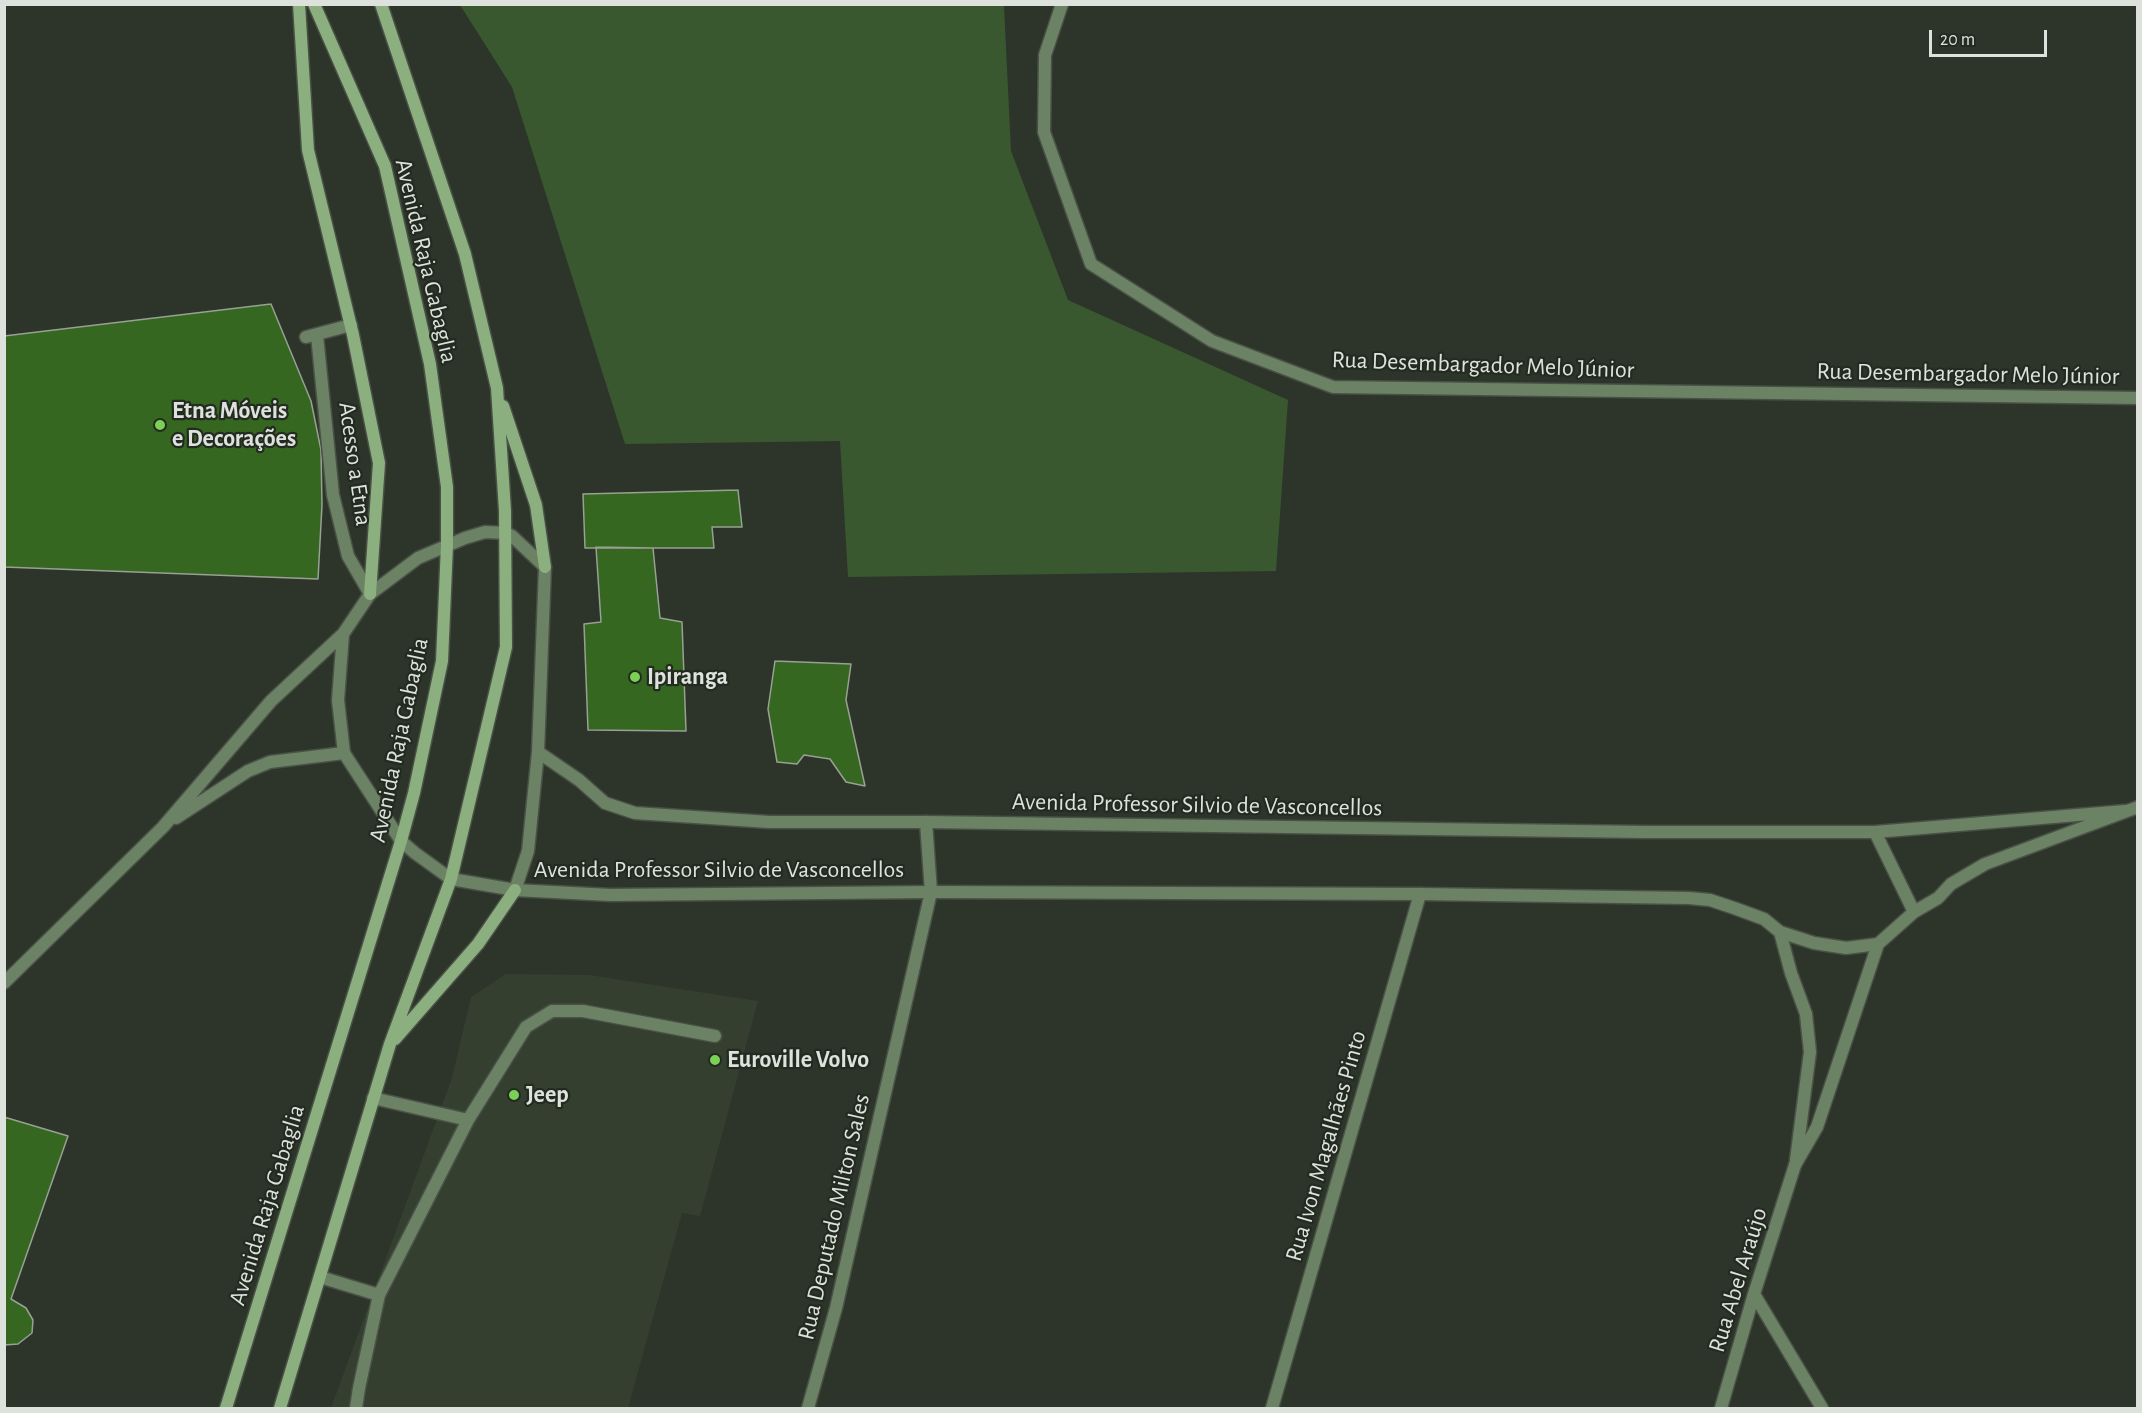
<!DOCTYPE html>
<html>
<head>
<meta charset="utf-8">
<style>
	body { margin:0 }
	#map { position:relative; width:2142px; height:1413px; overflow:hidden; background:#2d352b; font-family:"Alegreya Sans",sans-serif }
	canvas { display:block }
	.frame { position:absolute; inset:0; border:6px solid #dde2dc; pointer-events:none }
	.scale { position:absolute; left:1929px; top:30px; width:118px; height:27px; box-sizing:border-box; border:3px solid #dde2dc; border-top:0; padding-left:8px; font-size:18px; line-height:21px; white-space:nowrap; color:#dde2dc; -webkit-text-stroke:4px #232b21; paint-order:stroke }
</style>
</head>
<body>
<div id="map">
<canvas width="2142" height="1413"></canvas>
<div class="frame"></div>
<div class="scale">20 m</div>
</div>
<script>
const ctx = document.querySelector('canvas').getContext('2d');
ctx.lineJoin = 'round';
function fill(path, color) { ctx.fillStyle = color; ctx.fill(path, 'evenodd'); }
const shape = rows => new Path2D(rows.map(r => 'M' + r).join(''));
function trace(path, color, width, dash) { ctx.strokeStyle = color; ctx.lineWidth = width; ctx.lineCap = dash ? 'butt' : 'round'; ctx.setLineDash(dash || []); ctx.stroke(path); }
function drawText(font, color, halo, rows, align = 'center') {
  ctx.font = font + ' "Alegreya Sans",sans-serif'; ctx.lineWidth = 4.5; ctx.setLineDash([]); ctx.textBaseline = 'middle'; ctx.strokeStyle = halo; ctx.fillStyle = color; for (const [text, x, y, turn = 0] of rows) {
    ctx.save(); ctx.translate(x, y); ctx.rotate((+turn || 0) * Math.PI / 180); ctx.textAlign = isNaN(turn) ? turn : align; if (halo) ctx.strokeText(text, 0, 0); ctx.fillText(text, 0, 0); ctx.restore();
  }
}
fill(shape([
	[506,974,589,975,758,1001,700,1216,682,1213,628,1408,331,1408,452,1078,471,997]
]), '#343f30');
fill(shape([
	[460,5,1005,5,1004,6,1011,151,1068,300,1288,400,1276,571,848,577,840,441,625,444,512,87]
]), '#3a582f');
const building = shape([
	[271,304,311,401,321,450,322,505,318,579,4,567,4,336,271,304],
	[738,490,742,527,712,527,714,548,585,548,583,494,738,490],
	[596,547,653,548,660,618,682,622,686,731,588,730,584,624,601,622,596,547],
	[775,661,851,664,846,700,865,786,846,782,830,759,804,755,797,764,777,762,768,709,775,661],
	[4,1117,68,1136,11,1299,26,1308,33,1320,32,1333,18,1344,4,1345,4,1117]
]);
fill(building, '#366720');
trace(building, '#98a194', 1.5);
const service = shape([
	[317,335,333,495,348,556,370,594],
	[306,337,351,325],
	[373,1098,468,1120],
	[320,1277,379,1295],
	[356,1408,359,1388,379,1295,468,1120,526,1027,552,1011,583,1011,715,1036]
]);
const minor = shape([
	[1062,4,1045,55,1044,132,1091,264,1212,341,1333,387,2138,398],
	[1754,1294,1822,1408],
	[808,1408,836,1308,931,892,926,822],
	[1272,1408,1420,894],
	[1721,1408,1754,1294,1795,1165]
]);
const tertiary = shape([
	[538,752,579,780,605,803,635,813,769,822,926,822,1645,832,1875,832,2125,811],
	[176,818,248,771,270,762,344,753],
	[1875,832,1914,912],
	[515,890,528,851,538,752,545,567,512,536,506,533,485,532,465,538,418,558,370,594,343,634,338,700,344,753,401,841,415,853,451,879,515,890,610,895,931,892,1420,894,1689,898,1710,900,1734,908,1764,919,1780,932,1814,943,1846,948,1878,944],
	[1780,932,1791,973,1806,1014,1810,1052,1796,1160],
	[4,983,163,827,271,701,343,634],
	[1795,1165,1817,1127,1878,944,1914,912,1938,898,1951,884,1985,864,2138,807]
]);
const secondary = shape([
	[299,4,308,150,353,335,379,463,370,594],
	[503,406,536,505,545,567],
	[395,1039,478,944,515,890],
	[226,1408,401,841,414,793,442,661,447,545,447,487,430,364,385,166,314,4],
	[280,1408,390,1044,451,879,506,647,505,511,497,388,465,254,381,4]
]);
trace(service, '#495147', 15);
trace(minor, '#495147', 15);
trace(tertiary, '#495147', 15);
trace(secondary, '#495147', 15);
trace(service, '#6c8264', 12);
trace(minor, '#6c8264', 12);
trace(tertiary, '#6c8264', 12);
trace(secondary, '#8baf7e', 12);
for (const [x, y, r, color] of [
	[160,425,6,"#7bd156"],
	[635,677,6,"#7bd156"],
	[715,1060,6,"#7bd156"],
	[514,1095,6,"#7bd156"]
]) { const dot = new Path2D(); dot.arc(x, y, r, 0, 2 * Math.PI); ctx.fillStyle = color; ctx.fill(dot); trace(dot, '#232b21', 2); }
drawText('24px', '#dde2dc', '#232b21', [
	["Avenida Raja Gabaglia",426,261,77],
	["Rua Desembargador Melo Júnior",1483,365,2],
	["Rua Desembargador Melo Júnior",1968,374,1],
	["Acesso a Etna",355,464,82],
	["Avenida Raja Gabaglia",399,740,-78],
	["Avenida Professor Silvio de Vasconcellos",1197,805,1],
	["Avenida Professor Silvio de Vasconcellos",719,870],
	["Rua Ivon Magalhães Pinto",1326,1146,-74],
	["Avenida Raja Gabaglia",267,1205,-73],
	["Rua Deputado Milton Sales",834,1217,-77],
	["Rua Abel Araújo",1738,1280,-73]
]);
drawText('bold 24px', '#dde2dc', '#232b21', [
	["Etna Móveis",172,411],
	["e Decorações",172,439],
	["Ipiranga",647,677],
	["Euroville Volvo",727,1060],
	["Jeep",526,1095]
], 'left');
</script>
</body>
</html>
